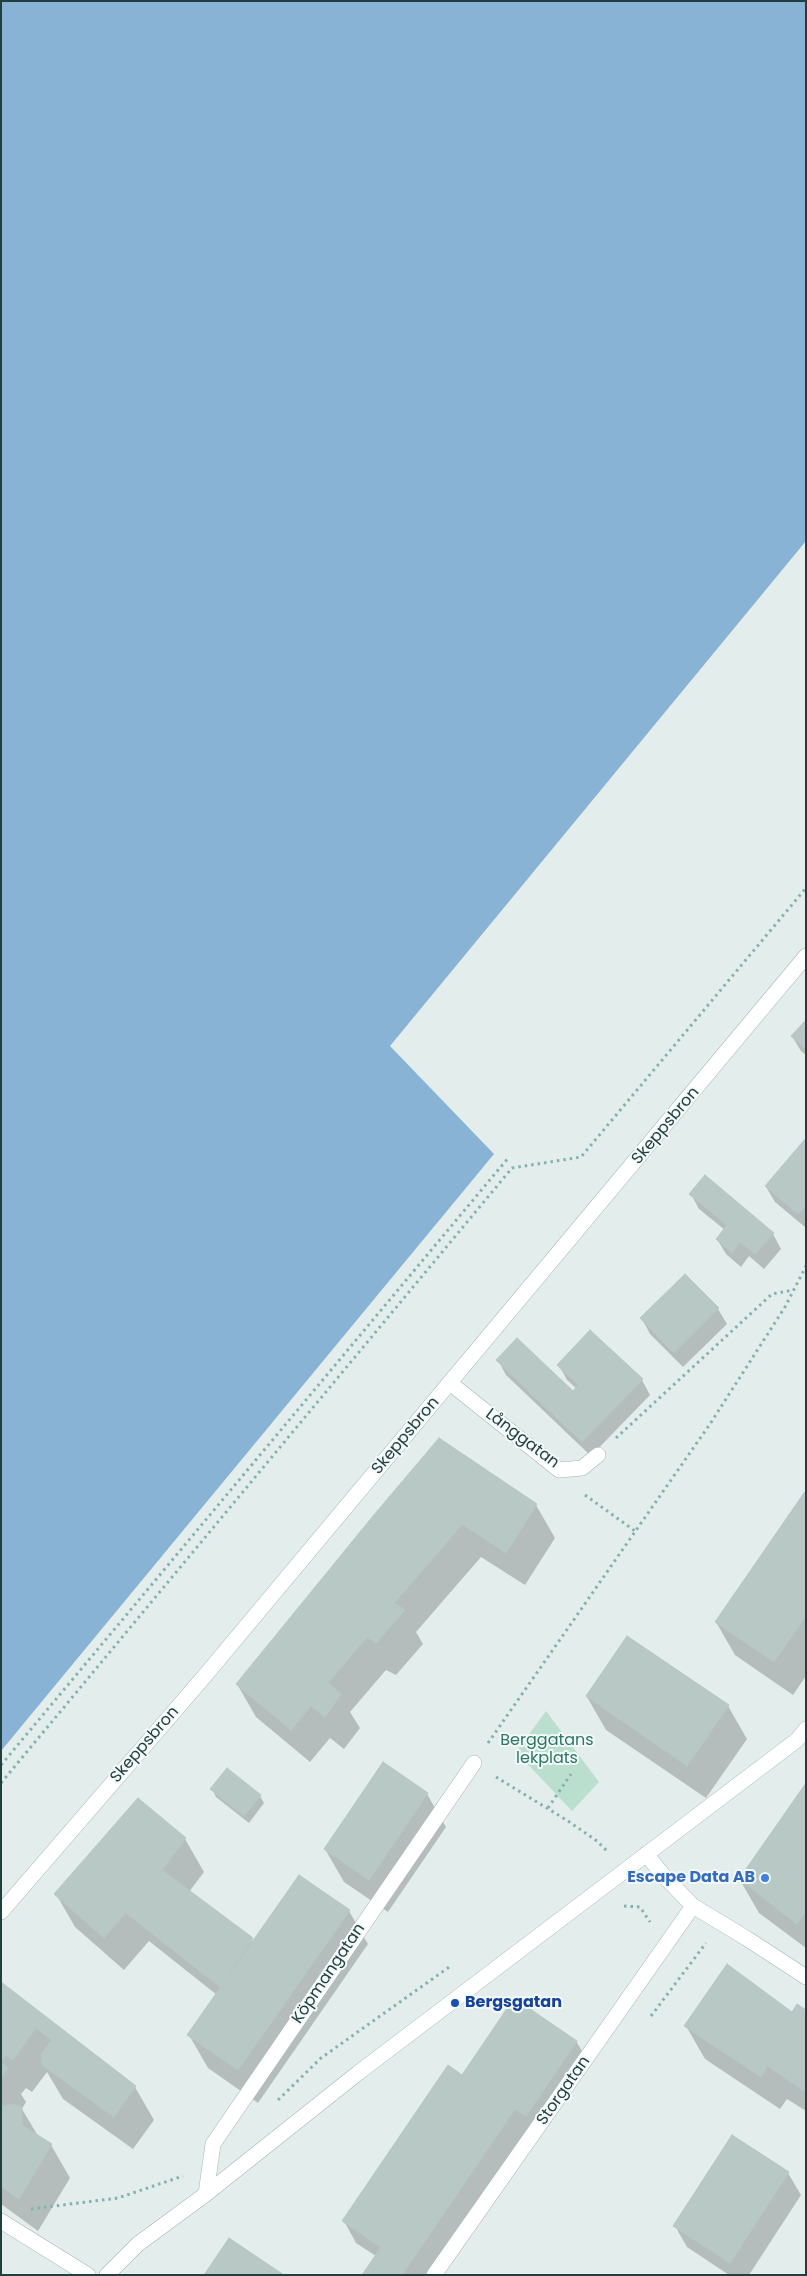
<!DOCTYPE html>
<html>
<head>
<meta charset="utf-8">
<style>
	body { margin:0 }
	#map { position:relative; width:807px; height:2276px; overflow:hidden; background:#e3edeb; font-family:Poppins,sans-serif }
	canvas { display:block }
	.frame { position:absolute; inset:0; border:2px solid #223f3f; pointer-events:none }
</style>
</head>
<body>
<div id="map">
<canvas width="807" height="2276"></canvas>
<div class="frame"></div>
</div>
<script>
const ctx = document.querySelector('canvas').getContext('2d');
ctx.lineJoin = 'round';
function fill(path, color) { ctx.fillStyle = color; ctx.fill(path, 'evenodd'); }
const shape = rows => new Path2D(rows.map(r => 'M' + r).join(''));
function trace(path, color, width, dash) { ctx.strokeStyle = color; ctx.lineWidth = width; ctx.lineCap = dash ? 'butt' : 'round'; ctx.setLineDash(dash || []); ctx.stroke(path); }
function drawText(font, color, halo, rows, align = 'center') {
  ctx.font = font + ' Poppins,sans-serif'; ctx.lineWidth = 4; ctx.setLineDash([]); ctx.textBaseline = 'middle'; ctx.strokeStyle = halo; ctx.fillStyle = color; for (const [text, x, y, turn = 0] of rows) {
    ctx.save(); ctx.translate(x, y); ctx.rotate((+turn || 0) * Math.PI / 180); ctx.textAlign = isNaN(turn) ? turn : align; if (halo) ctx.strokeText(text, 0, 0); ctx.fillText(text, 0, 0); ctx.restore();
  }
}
fill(shape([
	[546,1711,599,1782,572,1811,516,1752]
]), '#bbdfcf');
fill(shape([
	[1,1,806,1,806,541,390,1046,494,1154,1,1751]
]), '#89b3d4');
fill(shape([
	[806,1022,806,1055,801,1051,792,1036],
	[806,1140,806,1228,775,1202,766,1187],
	[691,1194,773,1234,781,1249,764,1269,749,1256,741,1267,726,1254,717,1239,725,1230,699,1209],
	[685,1275,718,1309,727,1324,683,1367,650,1334,642,1319],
	[498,1360,573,1393,577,1389,567,1380,559,1365,642,1380,650,1395,591,1456,506,1375],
	[806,1492,806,1676,793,1695,735,1655,716,1622],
	[536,1505,555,1538,525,1585,481,1557,416,1632,423,1644,396,1675,386,1670,350,1712,360,1728,344,1749,330,1738,310,1762,256,1717,237,1684,374,1517],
	[587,1697,728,1706,747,1739,706,1798,606,1730],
	[806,1786,806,1948,759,1913,740,1880],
	[212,1789,260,1796,264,1803,249,1823,216,1797],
	[427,1794,446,1827,388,1912,344,1882,325,1849],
	[185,1839,204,1872,189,1892,254,1942,349,1911,368,1944,258,2103,208,2068,189,2035,217,1995,149,1941,124,1970,75,1927,56,1894],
	[1,1984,135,2087,154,2120,133,2149,63,2099,47,2072,32,2092,26,2088,21,2094,26,2102,22,2109,38,2136,51,2145,70,2178,38,2231,1,2204],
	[806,2011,806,2111,787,2099,780,2109,705,2059,686,2026],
	[576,2041,589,2063,429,2275,364,2275,376,2256,356,2243,344,2221,463,2076],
	[733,2137,788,2173,801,2195,749,2275,729,2275,687,2247,675,2226]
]), '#0003');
const building = shape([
	[806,1020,806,1049,791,1036,806,1020],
	[806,1138,806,1205,798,1214,765,1186,806,1138],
	[705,1175,774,1233,755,1254,740,1242,732,1253,716,1239,727,1225,689,1194,705,1175],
	[685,1274,719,1308,674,1353,640,1318,685,1274],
	[590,1330,643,1379,609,1414,557,1365,590,1330],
	[517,1338,573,1391,578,1385,609,1414,582,1442,496,1360,517,1338],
	[439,1438,537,1504,506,1553,462,1524,430,1562,373,1516,439,1438],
	[806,1490,806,1616,774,1662,715,1622,806,1490],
	[373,1516,430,1562,394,1603,405,1610,376,1643,367,1637,328,1683,341,1694,325,1717,311,1706,291,1730,236,1684,373,1516],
	[627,1636,729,1705,687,1766,586,1696,627,1636],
	[383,1762,428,1793,369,1880,324,1849,383,1762],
	[227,1768,261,1795,244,1816,210,1789,227,1768],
	[806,1783,806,1911,797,1924,739,1879,806,1783],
	[138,1798,186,1838,162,1870,104,1938,54,1894,138,1798],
	[162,1870,253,1938,220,1987,126,1913,162,1870],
	[299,1875,350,1910,238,2070,187,2035,299,1875],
	[727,1964,792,2012,797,2004,806,2010,806,2092,767,2066,761,2077,684,2026,727,1964],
	[1,1982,136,2086,114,2117,42,2065,41,2054,52,2040,36,2028,13,2060,6,2055,1,2062,1,1982],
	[514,1998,577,2041,526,2116,515,2109,402,2275,362,2275,381,2247,342,2221,448,2065,462,2075,514,1998],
	[1,2063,8,2068,1,2078,1,2063],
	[13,2104,22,2107,22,2125,52,2144,19,2199,1,2186,1,2107,13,2104],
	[732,2135,789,2172,730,2263,673,2226,732,2135],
	[229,2238,269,2265,284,2275,204,2275,229,2238]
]);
fill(building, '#b8c8c5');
trace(building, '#b5c7c5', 1);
const minor = shape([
	[450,1383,559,1470,582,1468,598,1455],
	[646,1854,663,1875,693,1906,746,1938,806,1977],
	[1,1912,203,1678,806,956],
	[206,2194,213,2144,474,1763],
	[1,2221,88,2275],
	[107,2275,138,2244,206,2194,358,2073,797,1740,806,1729],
	[434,2275,693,1906]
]);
trace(minor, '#a5b5b4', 16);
trace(shape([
	[616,1438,772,1294,793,1290],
	[585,1495,635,1531],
	[488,1743,710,1424,785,1307,806,1266],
	[1,1765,509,1157],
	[496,1777,568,1821,597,1841,607,1851],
	[1,1783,512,1168,581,1157,806,888],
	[548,1808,571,1774],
	[624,1906,640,1907,650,1922],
	[651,2016,706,1943],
	[278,2100,321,2058,452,1965],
	[31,2209,118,2198,183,2176]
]), '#82b2b0', 3, [2.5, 4]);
trace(minor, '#fff', 15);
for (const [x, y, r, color] of [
	[765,1878,5,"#3f7fe0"],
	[455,2003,5,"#1a4fb4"]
]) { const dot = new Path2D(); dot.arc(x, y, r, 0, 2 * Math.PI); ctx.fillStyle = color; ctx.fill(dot); trace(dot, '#f3f9f8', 2); }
drawText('16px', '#223f3f', '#f3f9f8', [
	["Skeppsbron",666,1126,-50],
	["Skeppsbron",406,1436,-50],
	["Långgatan",522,1439,37],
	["Skeppsbron",145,1745,-49],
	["Köpmangatan",329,1974,-56],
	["Storgatan",564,2091,-55]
]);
drawText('16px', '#2a775e', '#f3f9f8', [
	["Berggatans",547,1741],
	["lekplats",547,1759]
]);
drawText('bold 16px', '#366cbe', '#f3f9f8', [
	["Escape Data AB",755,1878]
], 'right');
drawText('bold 16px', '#164399', '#f3f9f8', [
	["Bergsgatan",465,2003]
], 'left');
</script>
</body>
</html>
